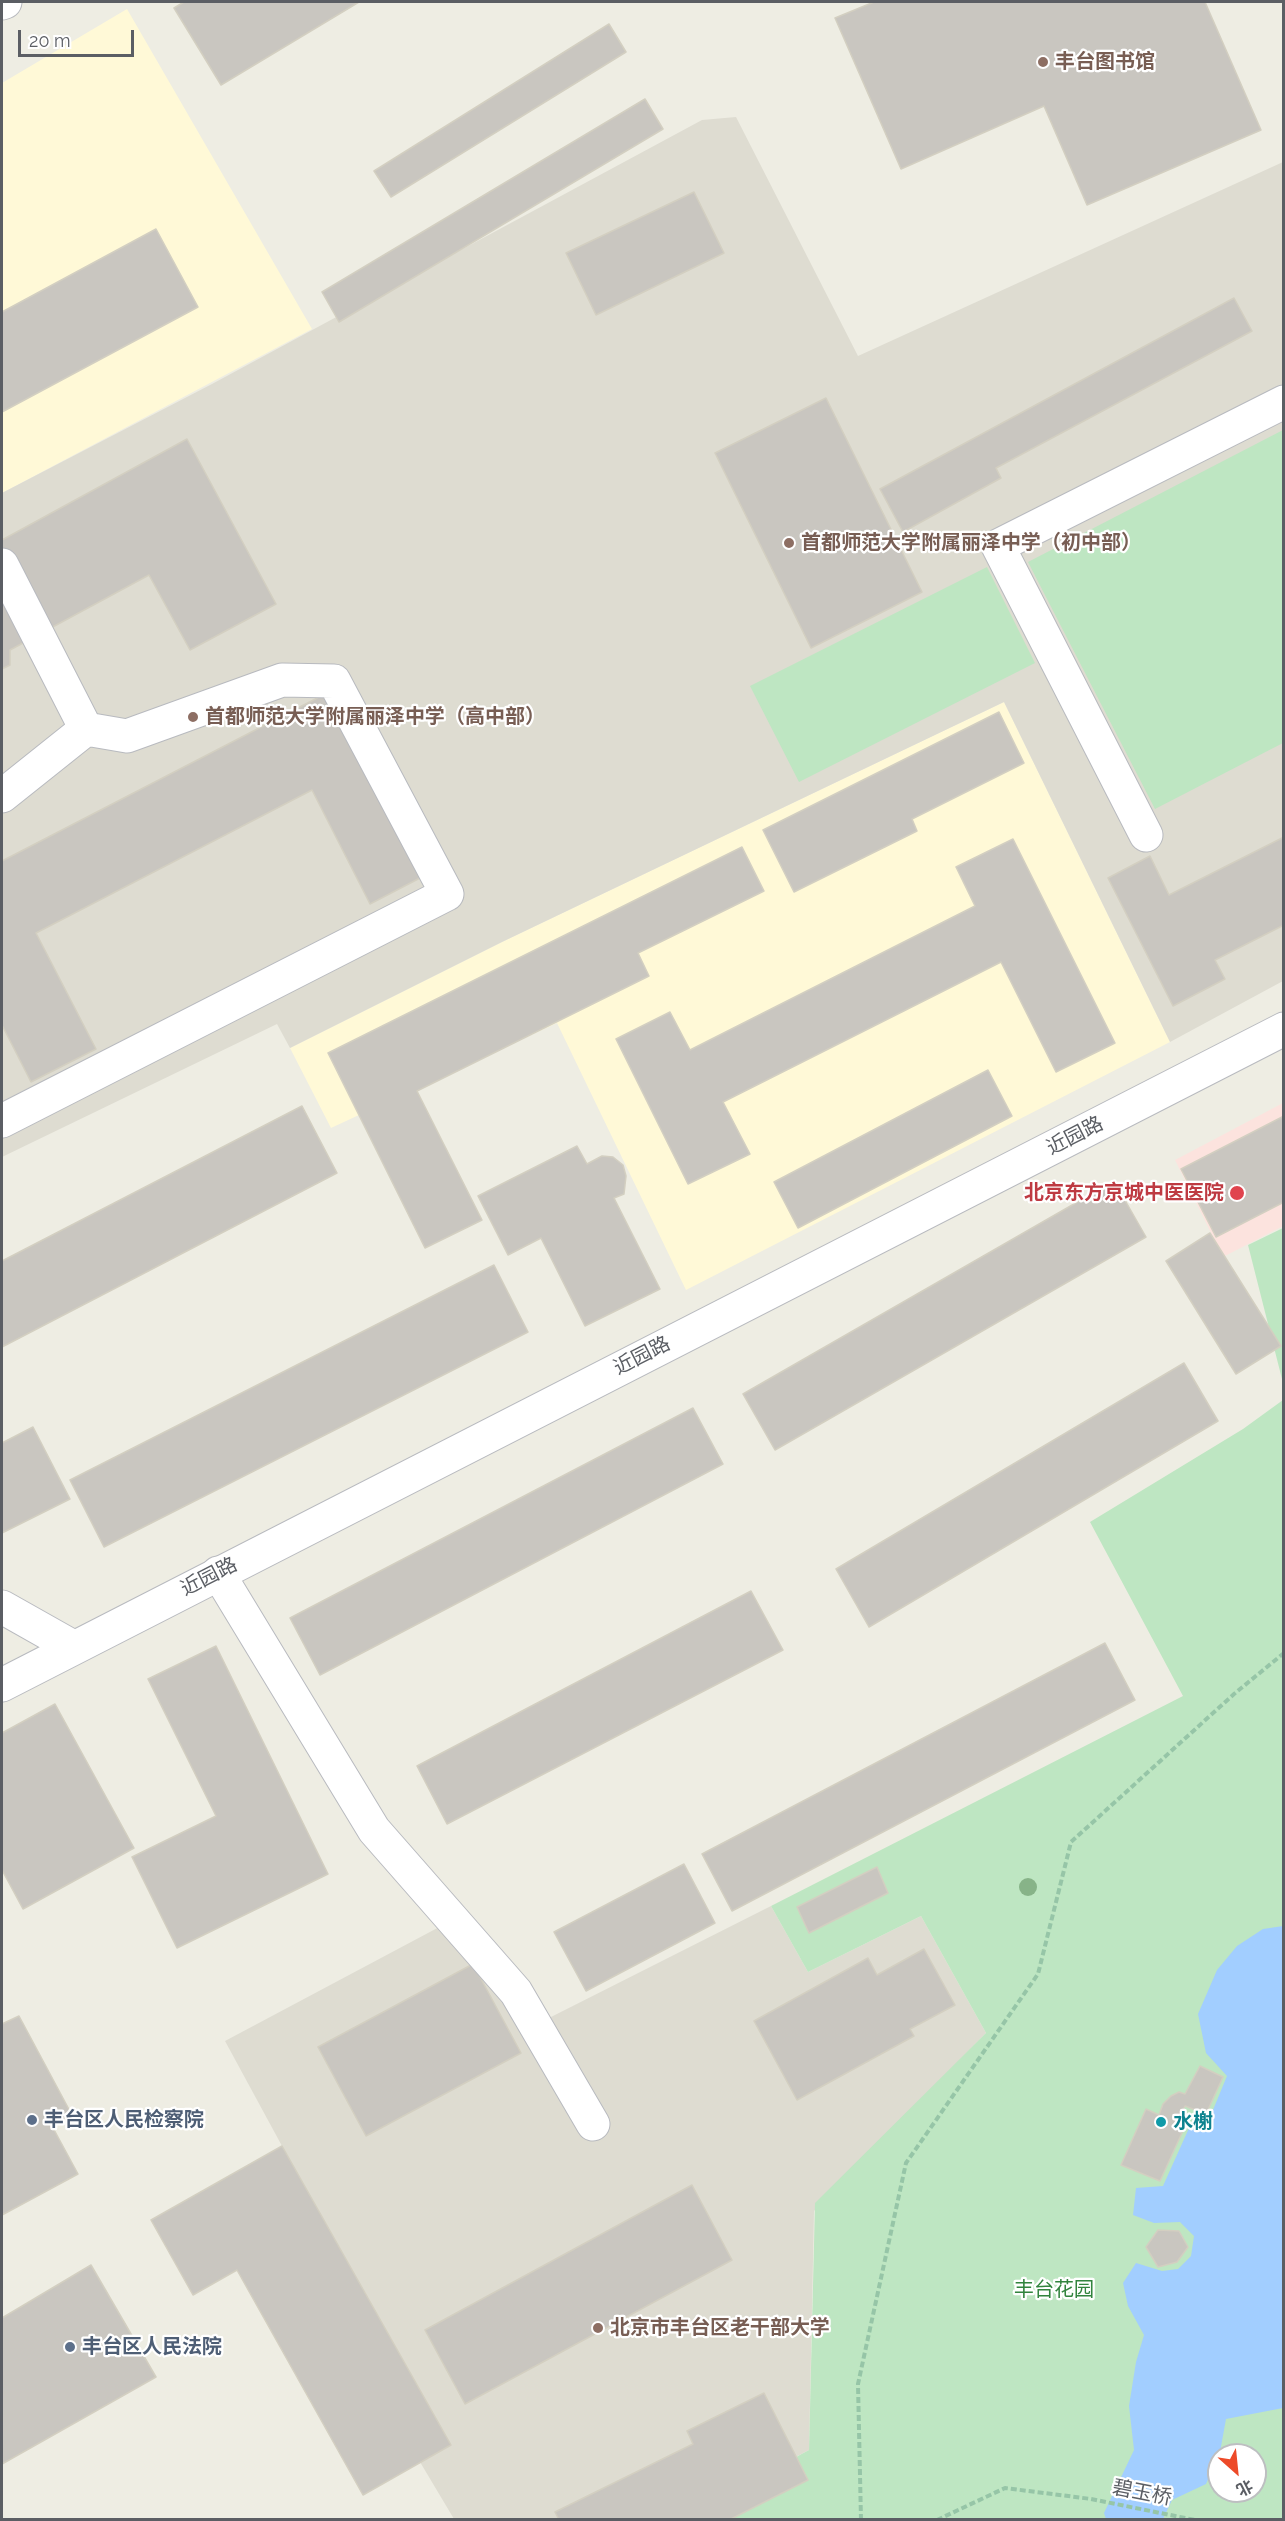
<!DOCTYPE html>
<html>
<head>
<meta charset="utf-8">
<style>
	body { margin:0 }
	#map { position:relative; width:1285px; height:2521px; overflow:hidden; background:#eeede3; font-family:Raleway,"Noto Sans SC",sans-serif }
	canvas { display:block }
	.frame { position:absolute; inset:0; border:3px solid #5b5e64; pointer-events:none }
	.north { position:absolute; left:1207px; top:2443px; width:60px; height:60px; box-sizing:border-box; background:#fff; border:2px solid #bdbfc1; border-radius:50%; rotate:153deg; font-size:16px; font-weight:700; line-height:24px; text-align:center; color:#5b5e64 }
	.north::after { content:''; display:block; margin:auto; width:21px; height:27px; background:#ed4a29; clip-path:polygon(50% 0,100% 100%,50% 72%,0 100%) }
	.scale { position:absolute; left:18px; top:30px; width:116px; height:27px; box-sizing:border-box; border:3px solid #5b5e64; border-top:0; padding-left:8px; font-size:18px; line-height:21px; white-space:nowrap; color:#5b5e64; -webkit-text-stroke:4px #fff; paint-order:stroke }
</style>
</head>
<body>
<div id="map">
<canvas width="1285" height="2521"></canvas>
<div class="frame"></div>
<div class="north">北</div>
<div class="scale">20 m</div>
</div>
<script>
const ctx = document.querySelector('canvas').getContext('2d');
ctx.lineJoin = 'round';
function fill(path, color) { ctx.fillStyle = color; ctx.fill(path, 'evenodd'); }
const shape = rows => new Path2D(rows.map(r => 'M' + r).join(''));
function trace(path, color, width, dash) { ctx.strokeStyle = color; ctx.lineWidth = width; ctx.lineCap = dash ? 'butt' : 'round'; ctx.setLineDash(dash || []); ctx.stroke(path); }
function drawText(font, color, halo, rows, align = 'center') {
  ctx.font = font + ' Raleway,"Noto Sans SC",sans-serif'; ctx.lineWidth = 4.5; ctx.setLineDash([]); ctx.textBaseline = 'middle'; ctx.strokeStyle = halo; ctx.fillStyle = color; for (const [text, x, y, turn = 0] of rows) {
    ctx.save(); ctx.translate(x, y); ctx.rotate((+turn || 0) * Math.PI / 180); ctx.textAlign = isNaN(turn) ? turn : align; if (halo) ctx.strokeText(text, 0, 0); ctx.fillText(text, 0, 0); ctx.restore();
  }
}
fill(shape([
	[127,9,312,329,2,493,2,83],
	[1004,702,1170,1042,686,1290,557,1023,331,1128,290,1048,502,942]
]), '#fff9d7');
fill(shape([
	[736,117,858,356,1283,162,1283,981,1170,1042,1004,702,502,942,290,1048,277,1024,2,1157,2,493,212,384,702,120],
	[771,1906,808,1972,921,1916,986,2033,814,2211,809,2450,675,2520,454,2519,420,2462,282,2146,225,2041,443,1925,549,2018]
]), '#dedcd1');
fill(shape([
	[1283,1103,1283,1226,1223,1257,1175,1160]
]), '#fce3de');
fill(shape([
	[1283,430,1283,743,1155,809,1028,562],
	[987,567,1035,663,799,782,750,686],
	[1283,1228,1283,1383,1248,1245],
	[1283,1400,1283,2519,680,2520,809,2450,815,2203,986,2033,921,1916,808,1972,771,1906,1183,1696,1090,1522,1243,1429],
	[1219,2455,1255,2455,1255,2491,1219,2491]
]), '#bee6c2');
fill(shape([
	[1283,1926,1283,2408,1226,2419,1220,2452,1206,2484,1172,2500,1163,2519,1106,2519,1104,2513,1134,2450,1129,2406,1136,2362,1144,2335,1128,2306,1123,2283,1136,2263,1162,2271,1178,2269,1191,2256,1194,2236,1180,2222,1154,2223,1133,2215,1136,2188,1163,2186,1194,2117,1208,2122,1227,2076,1206,2053,1198,2014,1217,1970,1237,1946,1263,1929]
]), '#a2ceff');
const building = shape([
	[184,2,359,2,221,85,174,8,184,2],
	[874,2,1205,2,1261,130,1087,205,1044,106,901,169,835,18,874,2],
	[609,24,626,52,391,197,374,171,609,24],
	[645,99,663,129,339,322,322,292,645,99],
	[694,192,724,253,596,315,566,253,694,192],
	[156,229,198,307,2,412,2,312,156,229],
	[1234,298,1252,331,996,468,1001,478,903,532,880,489,1234,298],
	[826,398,922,592,811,648,715,453,826,398],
	[187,439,276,604,190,650,149,575,10,650,10,665,2,669,2,540,187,439],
	[325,694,420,878,370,904,312,790,36,933,96,1049,31,1082,2,1025,2,861,325,694],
	[999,712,1024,763,912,819,917,831,794,892,763,830,999,712],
	[1284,837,1284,925,1215,960,1225,979,1173,1006,1108,878,1150,856,1169,895,1284,837],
	[1013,839,1115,1043,1056,1072,1001,962,723,1102,750,1154,688,1184,616,1039,670,1012,690,1050,975,906,956,867,1013,839],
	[742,847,764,891,638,953,649,976,417,1091,482,1220,425,1248,328,1053,742,847],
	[988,1070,1012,1116,798,1228,774,1182,988,1070],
	[302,1106,337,1173,2,1347,2,1261,302,1106],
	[1284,1116,1284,1202,1216,1237,1181,1169,1284,1116],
	[577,1146,587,1164,602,1156,613,1157,623,1165,626,1176,624,1194,614,1198,660,1289,585,1326,541,1238,508,1255,478,1196,577,1146],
	[1114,1181,1146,1237,775,1450,743,1394,1114,1181],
	[1210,1233,1281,1346,1236,1374,1166,1261,1210,1233],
	[494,1265,528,1332,104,1547,70,1480,494,1265],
	[1184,1363,1218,1421,869,1627,836,1569,1184,1363],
	[693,1408,723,1464,320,1675,290,1618,693,1408],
	[33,1427,70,1499,2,1533,2,1443,33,1427],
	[751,1591,783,1650,447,1824,417,1766,751,1591],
	[1105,1643,1135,1700,732,1911,702,1854,1105,1643],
	[216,1646,328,1874,177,1948,132,1857,216,1816,148,1679,216,1646],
	[55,1704,134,1848,23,1909,2,1870,2,1733,55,1704],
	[684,1864,715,1923,586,1991,554,1932,684,1864],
	[877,1867,888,1893,809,1933,797,1907,877,1867],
	[924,1949,955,2005,910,2029,914,2036,797,2100,754,2021,868,1958,877,1975,924,1949],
	[473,1964,521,2053,366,2136,318,2047,473,1964],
	[19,2016,72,2115,52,2126,78,2174,2,2215,2,2024,19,2016],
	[1200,2066,1223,2077,1206,2114,1185,2106,1178,2120,1186,2124,1160,2181,1121,2165,1146,2109,1159,2115,1163,2104,1171,2096,1179,2092,1185,2094,1200,2066],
	[282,2146,451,2445,363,2495,237,2270,193,2295,151,2220,282,2146],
	[692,2185,732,2260,465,2404,425,2330,692,2185],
	[1158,2230,1179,2231,1188,2247,1177,2262,1158,2267,1146,2247,1158,2230],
	[91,2265,156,2377,2,2464,2,2318,91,2265],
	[764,2393,808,2480,729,2520,559,2520,555,2512,693,2444,687,2431,764,2393]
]);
fill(building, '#c9c6c0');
trace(building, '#d3cfc1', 1.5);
const minor = shape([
	[2,565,86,729,127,736,282,680,334,681,447,894,2,1121],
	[2,796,86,729],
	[1146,835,998,546,1284,402],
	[218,1573,374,1830,516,1992,593,2124],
	[2,1607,73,1647]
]);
const tertiary = shape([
	[2,3,5,2],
	[2,1685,1284,1029]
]);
trace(minor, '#b8babf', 35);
trace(tertiary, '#b8babf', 35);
trace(shape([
	[861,2520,858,2384,906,2163,1038,1974,1071,1842,1234,1694,1284,1653],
	[937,2520,1005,2488,1091,2499,1195,2520]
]), '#96c5a7', 4, [6, 3]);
trace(minor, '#fff', 33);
trace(tertiary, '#fff', 33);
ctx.fillStyle = '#87b388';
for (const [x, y] of [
	[1028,1887]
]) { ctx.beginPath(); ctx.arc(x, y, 9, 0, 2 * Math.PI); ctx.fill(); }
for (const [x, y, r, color] of [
	[1043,62,6,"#8d6e63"],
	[789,543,6,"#8d6e63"],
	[193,717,6,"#8d6e63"],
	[1237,1193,8,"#e0444e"],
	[32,2120,6,"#5c6f8a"],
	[1161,2122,6,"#0f9aa8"],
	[598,2328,6,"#8d6e63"],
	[70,2347,6,"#5c6f8a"]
]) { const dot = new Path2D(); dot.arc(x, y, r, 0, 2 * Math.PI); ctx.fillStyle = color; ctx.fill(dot); trace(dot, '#fff', 2); }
drawText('bold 20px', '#785e54', '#fff', [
	["丰台图书馆",1055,62],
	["首都师范大学附属丽泽中学（初中部）",801,543],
	["首都师范大学附属丽泽中学（高中部）",205,717],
	["北京市丰台区老干部大学",610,2328]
], 'left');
drawText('20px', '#5b5e64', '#fff', [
	["近园路",1075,1136,-27],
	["近园路",642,1356,-27],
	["近园路",209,1577,-27],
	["碧玉桥",1142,2493,11]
]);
drawText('bold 20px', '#be3a42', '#fff', [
	["北京东方京城中医医院",1224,1193]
], 'right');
drawText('bold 20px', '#4e5e75', '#fff', [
	["丰台区人民检察院",44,2120],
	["丰台区人民法院",82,2347]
], 'left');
drawText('bold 20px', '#0d838f', '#fff', [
	["水榭",1173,2122]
], 'left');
drawText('20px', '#32843e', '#fff', [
	["丰台花园",1054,2290]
]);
</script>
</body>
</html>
